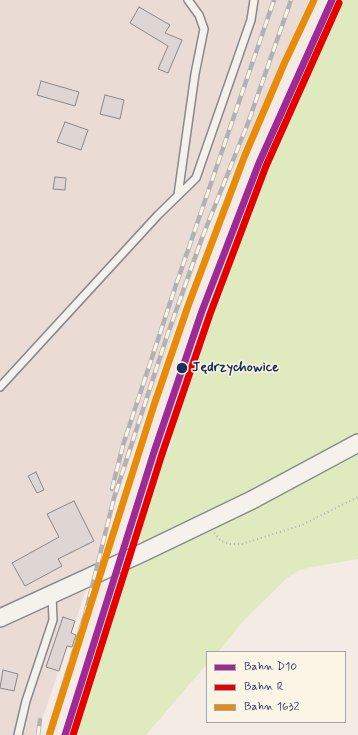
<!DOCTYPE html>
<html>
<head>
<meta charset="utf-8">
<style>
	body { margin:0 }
	#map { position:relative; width:358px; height:735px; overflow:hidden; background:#f4ece4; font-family:Mynerve,sans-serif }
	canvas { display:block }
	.legend { position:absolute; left:206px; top:651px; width:140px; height:72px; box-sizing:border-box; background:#fcf5e5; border:1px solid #a2a6af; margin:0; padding:5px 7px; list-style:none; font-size:12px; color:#1b2f5e }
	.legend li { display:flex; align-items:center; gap:8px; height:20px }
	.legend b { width:20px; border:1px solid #a2a6af }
</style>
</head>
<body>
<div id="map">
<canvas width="358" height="735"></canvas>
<ul class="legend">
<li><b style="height:5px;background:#9e2a97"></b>Bahn D10</li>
<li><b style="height:5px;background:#e50000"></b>Bahn R</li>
<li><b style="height:5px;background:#e88b09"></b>Bahn 1632</li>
</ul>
</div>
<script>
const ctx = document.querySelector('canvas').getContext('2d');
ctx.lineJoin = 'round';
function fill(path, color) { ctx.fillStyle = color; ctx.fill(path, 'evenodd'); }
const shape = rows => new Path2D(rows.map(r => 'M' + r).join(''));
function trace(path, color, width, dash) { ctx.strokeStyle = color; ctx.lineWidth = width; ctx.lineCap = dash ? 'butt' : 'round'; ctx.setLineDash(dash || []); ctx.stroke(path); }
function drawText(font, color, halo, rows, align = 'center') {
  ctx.font = font + ' Mynerve,sans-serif'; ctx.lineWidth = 3; ctx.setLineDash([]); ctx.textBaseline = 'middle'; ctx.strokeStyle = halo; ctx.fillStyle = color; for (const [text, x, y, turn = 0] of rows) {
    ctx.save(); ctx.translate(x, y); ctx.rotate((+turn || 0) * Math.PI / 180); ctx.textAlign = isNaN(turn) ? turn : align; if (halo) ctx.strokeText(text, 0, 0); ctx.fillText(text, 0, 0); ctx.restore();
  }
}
fill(shape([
	[0,0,309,0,210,223,37,735,0,735]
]), '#eadcd4');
fill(shape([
	[337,0,358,0,358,434,280,477,142,544,139,534,165,454,169,452,173,439,171,435,194,365,217,301,221,299,225,287,224,282,249,215,245,213,290,102],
	[358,452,358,559,302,569,287,578,246,618,218,652,207,652,207,664,146,735,71,735,122,570]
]), '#dfeabe');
const building = shape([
	[139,7,170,25,165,33,182,40,168,73,158,69,168,46,130,23,139,7],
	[41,81,79,92,75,106,37,95,41,81],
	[105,95,124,100,120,119,100,114,105,95],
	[65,122,88,130,81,150,57,142,65,122],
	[55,177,66,178,65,190,53,189,55,177],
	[36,472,44,490,37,493,28,476,36,472],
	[74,501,94,541,58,559,62,566,25,586,12,563,59,537,47,514,74,501],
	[63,617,75,621,71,633,76,635,72,647,67,646,59,671,46,667,63,617],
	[3,670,18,674,14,691,0,688,3,670]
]);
fill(building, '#dfd5d3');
trace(building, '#89898e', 1);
const service = shape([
	[178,195,195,74,204,29,199,15,188,0],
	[0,387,158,215,196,178,251,20,254,0],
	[18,735,26,701,53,620,52,594]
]);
const tertiary = shape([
	[0,618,144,552,252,500,358,443]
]);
trace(service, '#89898e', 10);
trace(tertiary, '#89898e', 20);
trace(shape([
	[225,206,294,45,316,0],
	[138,531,136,536,138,540],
	[214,533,221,541,229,544,242,544,302,525,358,497],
	[107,553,117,523]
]), '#b2b2b4', 2, [1, 3]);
trace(service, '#f5f1eb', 7);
trace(tertiary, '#f5f1eb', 17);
const rail = shape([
	[112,489,123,445,176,285,274,0],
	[38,735,40,720],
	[48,735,85,615,114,498,167,336,202,238,248,123,291,0]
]);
trace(rail, '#b2b2b4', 4.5);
trace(rail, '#fcf5e5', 3, [9]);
trace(shape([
	[65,735,154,452,202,311,259,163,332,0]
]), '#9e2a97', 7);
trace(shape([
	[73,735,162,454,210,314,266,166,339,3]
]), '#e50000', 7);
trace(shape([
	[50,733,154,405,188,306,245,155,284,64,314,0]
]), '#e88b09', 7);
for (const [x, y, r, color] of [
	[182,368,6,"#1b2f5e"]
]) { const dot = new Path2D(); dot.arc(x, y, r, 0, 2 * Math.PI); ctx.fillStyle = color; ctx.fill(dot); trace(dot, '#fcf5e5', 1.5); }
drawText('bold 14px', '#1b2f5e', '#fcf5e5', [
	["Jędrzychowice",192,368]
], 'left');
</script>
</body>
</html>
